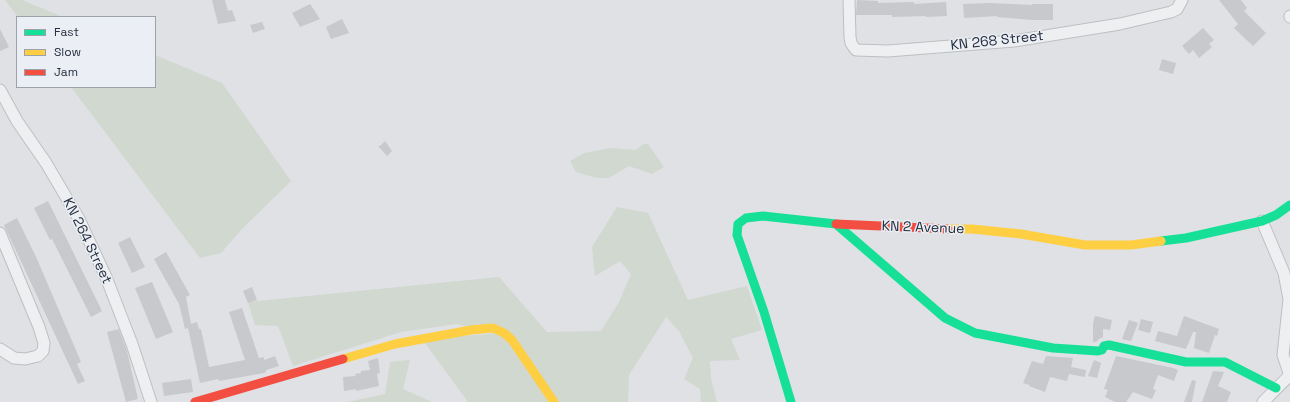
<!DOCTYPE html>
<html>
<head>
<meta charset="utf-8">
<style>
	body { margin:0 }
	#map { position:relative; width:1290px; height:402px; overflow:hidden; background:#dfe1e4; font-family:"Space Grotesk",sans-serif }
	canvas { display:block }
	.legend { position:absolute; left:16px; top:16px; width:140px; height:72px; box-sizing:border-box; background:#ebeff5; border:1px solid #9ca2ab; margin:0; padding:5px 7px; list-style:none; font-size:12px; color:#262f3d }
	.legend li { display:flex; align-items:center; gap:8px; height:20px }
	.legend b { width:20px; border:1px solid #9ca2ab }
</style>
</head>
<body>
<div id="map">
<canvas width="1290" height="402"></canvas>
<ul class="legend">
<li><b style="height:5px;background:#16e098"></b>Fast</li>
<li><b style="height:5px;background:#ffcf43"></b>Slow</li>
<li><b style="height:5px;background:#f24e42"></b>Jam</li>
</ul>
</div>
<script>
const ctx = document.querySelector('canvas').getContext('2d');
ctx.lineJoin = 'round';
function fill(path, color) { ctx.fillStyle = color; ctx.fill(path, 'evenodd'); }
const shape = rows => new Path2D(rows.map(r => 'M' + r).join(''));
function trace(path, color, width, dash) { ctx.strokeStyle = color; ctx.lineWidth = width; ctx.lineCap = dash ? 'butt' : 'round'; ctx.setLineDash(dash || []); ctx.stroke(path); }
function drawText(font, color, halo, rows, align = 'center') {
  ctx.font = font + ' "Space Grotesk",sans-serif'; ctx.lineWidth = 3; ctx.setLineDash([]); ctx.textBaseline = 'middle'; ctx.strokeStyle = halo; ctx.fillStyle = color; for (const [text, x, y, turn = 0] of rows) {
    ctx.save(); ctx.translate(x, y); ctx.rotate((+turn || 0) * Math.PI / 180); ctx.textAlign = isNaN(turn) ? turn : align; if (halo) ctx.strokeText(text, 0, 0); ctx.fillText(text, 0, 0); ctx.restore();
  }
}
fill(shape([
	[5,0,22,0,63,17,18,17],
	[155,55,222,83,291,181,241,230,221,253,200,258,71,87,155,87],
	[644,144,648,144,664,167,652,174,629,166,609,178,597,178,576,172,570,161,585,153,610,148,635,150],
	[617,207,648,213,688,300,747,286,762,330,731,339,740,360,710,361,711,379,717,402,701,402,700,389,684,379,693,358,679,331,666,317,629,375,628,402,468,402,422,339,501,333,456,324,401,332,293,366,278,326,255,325,248,302,499,277,547,332,601,331,619,302,631,274,620,261,595,276,592,247],
	[410,360,403,389,432,402,347,402,385,394,390,362]
]), '#d0d8cf');
fill(shape([
	[212,0,225,0,228,11,232,10,236,21,218,24],
	[857,0,878,1,878,3,914,2,914,4,946,2,947,16,926,17,926,16,892,17,892,15,856,15],
	[1219,0,1241,0,1247,8,1244,11,1266,33,1253,46,1234,28,1238,24],
	[989,3,1032,5,1032,4,1053,4,1053,20,1032,20,997,17,997,16,964,18,963,4],
	[310,4,320,19,300,27,292,13],
	[342,19,349,33,331,39,326,27],
	[262,22,265,29,253,33,250,25],
	[1203,28,1214,40,1209,44,1212,47,1199,58,1193,50,1189,54,1182,46],
	[0,29,9,47,0,51],
	[1162,59,1176,63,1173,74,1159,70],
	[385,141,392,151,387,156,378,146,380,146],
	[48,201,102,311,91,317,52,239,50,240,34,208],
	[17,218,37,259,81,362,77,364,85,381,78,384,4,225],
	[130,237,145,267,132,273,118,243],
	[166,252,190,295,186,297,191,324,197,322,199,329,201,329,209,367,245,360,229,312,242,308,259,358,264,357,264,360,275,356,279,366,266,370,266,372,264,373,219,381,218,379,200,383,188,328,185,329,179,304,154,259],
	[152,282,173,332,156,339,135,288],
	[252,287,257,300,248,303,243,291],
	[1095,316,1112,320,1110,330,1103,329,1103,337,1099,339,1096,342,1093,342,1093,324],
	[1184,316,1219,329,1217,336,1215,335,1209,353,1194,348,1196,332,1193,332,1186,349,1155,341,1158,331,1177,336],
	[1141,319,1153,322,1150,333,1138,330],
	[1129,320,1138,323,1131,341,1122,339],
	[119,329,127,351,138,399,126,402,107,332],
	[1046,356,1073,358,1071,367,1086,370,1085,377,1069,374,1067,381,1050,377,1045,392,1029,386,1030,385,1023,383,1032,361,1043,364],
	[1116,356,1173,368,1178,370,1174,381,1158,375,1153,389,1156,390,1152,399,1133,392,1126,402,1115,402,1105,397,1108,390,1104,389],
	[378,358,380,373,377,374,379,386,356,391,356,389,344,391,343,377,356,376,355,374,361,373,361,371,370,370,368,361],
	[1094,360,1101,363,1097,378,1088,376],
	[1213,371,1224,372,1218,386,1231,392,1227,402,1202,402],
	[191,379,193,392,164,396,162,383],
	[1192,380,1196,381,1192,402,1184,402]
]), '#c7c9cc');
const street = shape([
	[849,0,850,37,851,43,853,46,856,50,888,51,1014,41,1120,24,1171,12,1177,9,1182,0],
	[1290,17,1290,16],
	[0,90,17,121,46,163,79,219,106,277,132,344,151,402],
	[1262,221,1284,273,1289,299,1283,355,1289,373,1288,377,1263,402],
	[0,233,39,327,44,343,43,351,38,356,25,359,14,358,0,349]
]);
trace(street, '#bdbfc2', 13);
trace(street, '#eeeff1', 11);
trace(shape([
	[836,224,945,318,975,333,1053,348,1098,351,1102,350,1104,346,1109,345,1186,362,1225,362,1276,388],
	[1161,241,1186,238,1262,221,1276,215,1290,205],
	[791,402,764,312,737,235,738,224,746,218,763,216,836,224]
]), '#16e098', 9);
trace(shape([
	[948,229,972,229,1021,234,1085,245,1131,245,1161,241],
	[343,359,395,344,471,330,493,328,504,333,512,340,554,402]
]), '#ffcf43', 9);
trace(shape([
	[836,224,948,229],
	[195,402,343,359]
]), '#f24e42', 9);
drawText('14px', '#262f3d', '#ebeff5', [
	["KN 268 Street",997,41,-6],
	["KN 2 Avenue",923,228,2],
	["KN 264 Street",87,241,64]
]);
</script>
</body>
</html>
